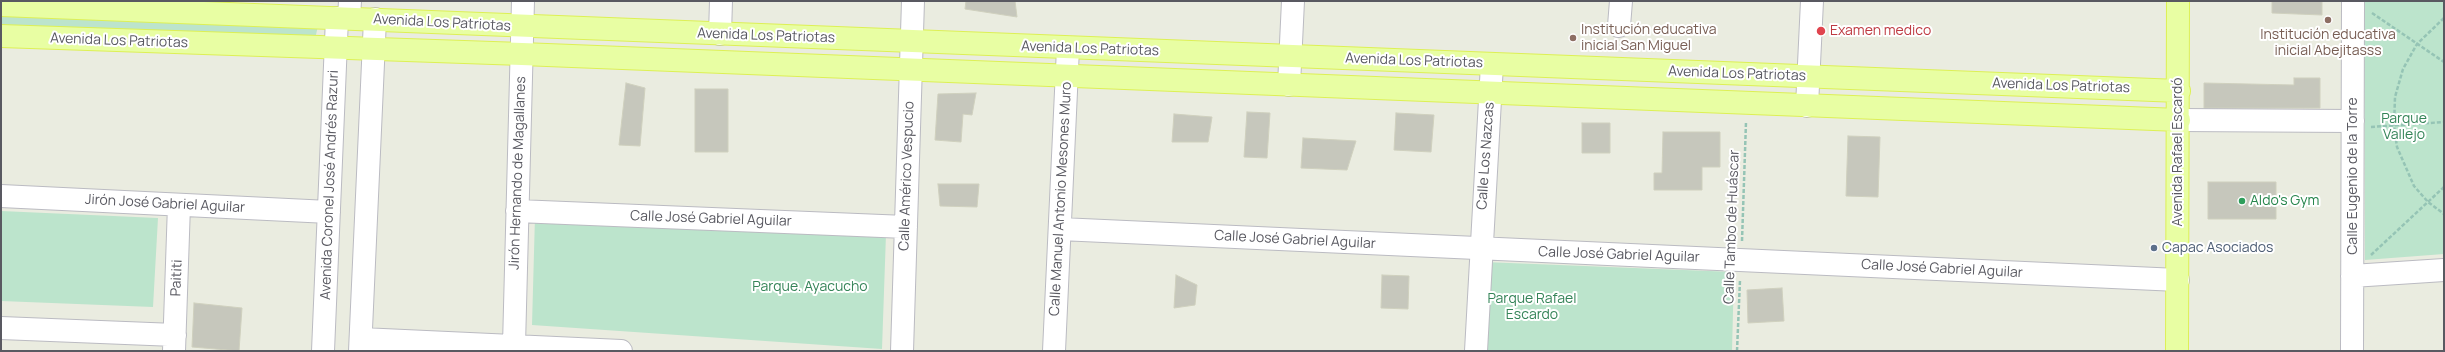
<!DOCTYPE html>
<html>
<head>
<meta charset="utf-8">
<style>
	body { margin:0 }
	#map { position:relative; width:2445px; height:352px; overflow:hidden; background:#eaece0; font-family:Manrope,sans-serif }
	canvas { display:block }
	.frame { position:absolute; inset:0; border:2px solid #595961; pointer-events:none }
</style>
</head>
<body>
<div id="map">
<canvas width="2445" height="352"></canvas>
<div class="frame"></div>
</div>
<script>
const ctx = document.querySelector('canvas').getContext('2d');
ctx.lineJoin = 'round';
function fill(path, color) { ctx.fillStyle = color; ctx.fill(path, 'evenodd'); }
const shape = rows => new Path2D(rows.map(r => 'M' + r).join(''));
function trace(path, color, width, dash) { ctx.strokeStyle = color; ctx.lineWidth = width; ctx.lineCap = dash ? 'butt' : 'round'; ctx.setLineDash(dash || []); ctx.stroke(path); }
function drawText(font, color, halo, rows, align = 'center') {
  ctx.font = font + ' Manrope,sans-serif'; ctx.lineWidth = 4; ctx.setLineDash([]); ctx.textBaseline = 'middle'; ctx.strokeStyle = halo; ctx.fillStyle = color; for (const [text, x, y, turn = 0] of rows) {
    ctx.save(); ctx.translate(x, y); ctx.rotate((+turn || 0) * Math.PI / 180); ctx.textAlign = isNaN(turn) ? turn : align; if (halo) ctx.strokeText(text, 0, 0); ctx.fillText(text, 0, 0); ctx.restore();
  }
}
fill(shape([
	[2364,1,2444,1,2444,254,2365,260],
	[1,11,318,26,315,39,1,27],
	[1,211,158,218,153,307,1,301],
	[535,216,886,234,882,349,532,325],
	[1484,262,1734,272,1732,351,1480,351]
]), '#bce4cc');
const building = shape([
	[966,1,1015,1,1017,17,965,9,966,1],
	[2272,1,2322,1,2322,15,2272,13,2272,1],
	[2294,78,2320,78,2320,108,2204,108,2204,83,2294,85,2294,78],
	[626,83,645,88,640,146,619,145,626,83],
	[695,89,728,89,728,152,695,152,695,89],
	[976,93,972,115,963,114,961,142,935,140,938,94,976,93],
	[1247,112,1270,113,1267,158,1244,157,1247,112],
	[1396,113,1434,115,1431,152,1394,150,1396,113],
	[1174,114,1212,117,1208,142,1172,142,1174,114],
	[1582,123,1610,123,1610,153,1582,153,1582,123],
	[1663,132,1720,132,1720,167,1702,167,1702,190,1654,190,1654,173,1662,173,1663,132],
	[1848,136,1880,137,1878,197,1846,196,1848,136],
	[1303,138,1356,141,1347,170,1301,168,1303,138],
	[2208,182,2276,182,2276,219,2208,219,2208,182],
	[938,184,979,184,977,207,940,206,938,184],
	[1176,275,1197,285,1195,305,1174,308,1176,275],
	[1382,275,1409,276,1408,309,1381,308,1382,275],
	[1782,288,1784,321,1748,323,1747,290,1782,288],
	[194,303,242,308,239,351,192,347,194,303]
]);
fill(building, '#c6c7bc');
trace(building, '#cfd0be', 1);
const minor = shape([
	[349,18,350,1],
	[1619,26,1621,1],
	[720,34,721,1],
	[1289,85,1293,1],
	[1807,106,1812,1],
	[2179,120,2353,121],
	[1,196,329,212],
	[517,211,906,227],
	[1060,229,2178,280],
	[2352,276,2444,270],
	[1,328,175,335],
	[361,339,621,351],
	[514,345,523,1],
	[174,351,179,205],
	[323,351,337,18],
	[360,351,375,19],
	[902,351,913,1],
	[1054,351,1068,48],
	[1476,351,1492,64],
	[2352,351,2353,1]
]);
const major = shape([
	[1,5,2179,91],
	[1,36,522,54,2179,120],
	[2177,351,2178,1]
]);
trace(minor, '#bbbbc2', 24);
trace(major, '#ddf055', 24);
trace(shape([
	[2372,13,2444,62],
	[2444,18,2417,44,2403,69,2395,97,2394,126,2397,147,2414,186,2428,202,2444,214],
	[2371,127,2444,122],
	[1742,241,1746,122],
	[2371,255,2444,187],
	[1737,351,1740,280]
]), '#95c4b5', 2.5, [4, 2]);
trace(minor, '#fff', 22);
trace(major, '#e8fea3', 22);
for (const [x, y, r, color] of [
	[2328,20,4,"#8d6e63"],
	[1821,31,5,"#e0444e"],
	[1573,38,4,"#8d6e63"],
	[2242,201,4,"#2e9e5b"],
	[2154,248,4,"#5c6f8a"]
]) { const dot = new Path2D(); dot.arc(x, y, r, 0, 2 * Math.PI); ctx.fillStyle = color; ctx.fill(dot); trace(dot, '#fff', 1.5); }
drawText('14px', '#595961', '#fff', [
	["Avenida Los Patriotas",442,23,3],
	["Avenida Los Patriotas",766,36,2],
	["Avenida Los Patriotas",119,41,2],
	["Avenida Los Patriotas",1090,49,2],
	["Avenida Los Patriotas",1414,61,2],
	["Avenida Los Patriotas",1737,74,2],
	["Avenida Los Patriotas",2061,86,2],
	["Avenida Rafael Escardó",2178,152,-90],
	["Calle Los Nazcas",1486,156,-86],
	["Jirón Hernando de Magallanes",518,173,-88],
	["Calle Américo Vespucio",907,176,-88],
	["Calle Eugenio de la Torre",2353,176,-90],
	["Avenida Coronel José Andrés Razuri",330,185,-88],
	["Calle Manuel Antonio Mesones Muro",1061,199,-87],
	["Jirón José Gabriel Aguilar",165,204,3],
	["Calle José Gabriel Aguilar",711,219,2],
	["Calle Tambo de Huáscar",1732,227,-88],
	["Calle José Gabriel Aguilar",1295,240,3],
	["Calle José Gabriel Aguilar",1619,255,2],
	["Calle José Gabriel Aguilar",1942,269,3],
	["Paititi",177,278,-88]
]);
drawText('14px', '#785e54', '#fff', [
	["Institución educativa",1581,30],
	["inicial San Miguel",1581,46],
	["Institución educativa",2328,35,"center"],
	["inicial Abejitasss",2328,51,"center"]
], 'left');
drawText('14px', '#be3a42', '#fff', [
	["Examen medico",1830,31]
], 'left');
drawText('14px', '#358458', '#fff', [
	["Parque",2404,119],
	["Vallejo",2404,135],
	["Parque. Ayacucho",810,287],
	["Parque Rafael",1532,299],
	["Escardo",1532,315]
]);
drawText('14px', '#27864d', '#fff', [
	["Aldo's Gym",2250,201]
], 'left');
drawText('14px', '#4e5e75', '#fff', [
	["Capac Asociados",2162,248]
], 'left');
</script>
</body>
</html>
